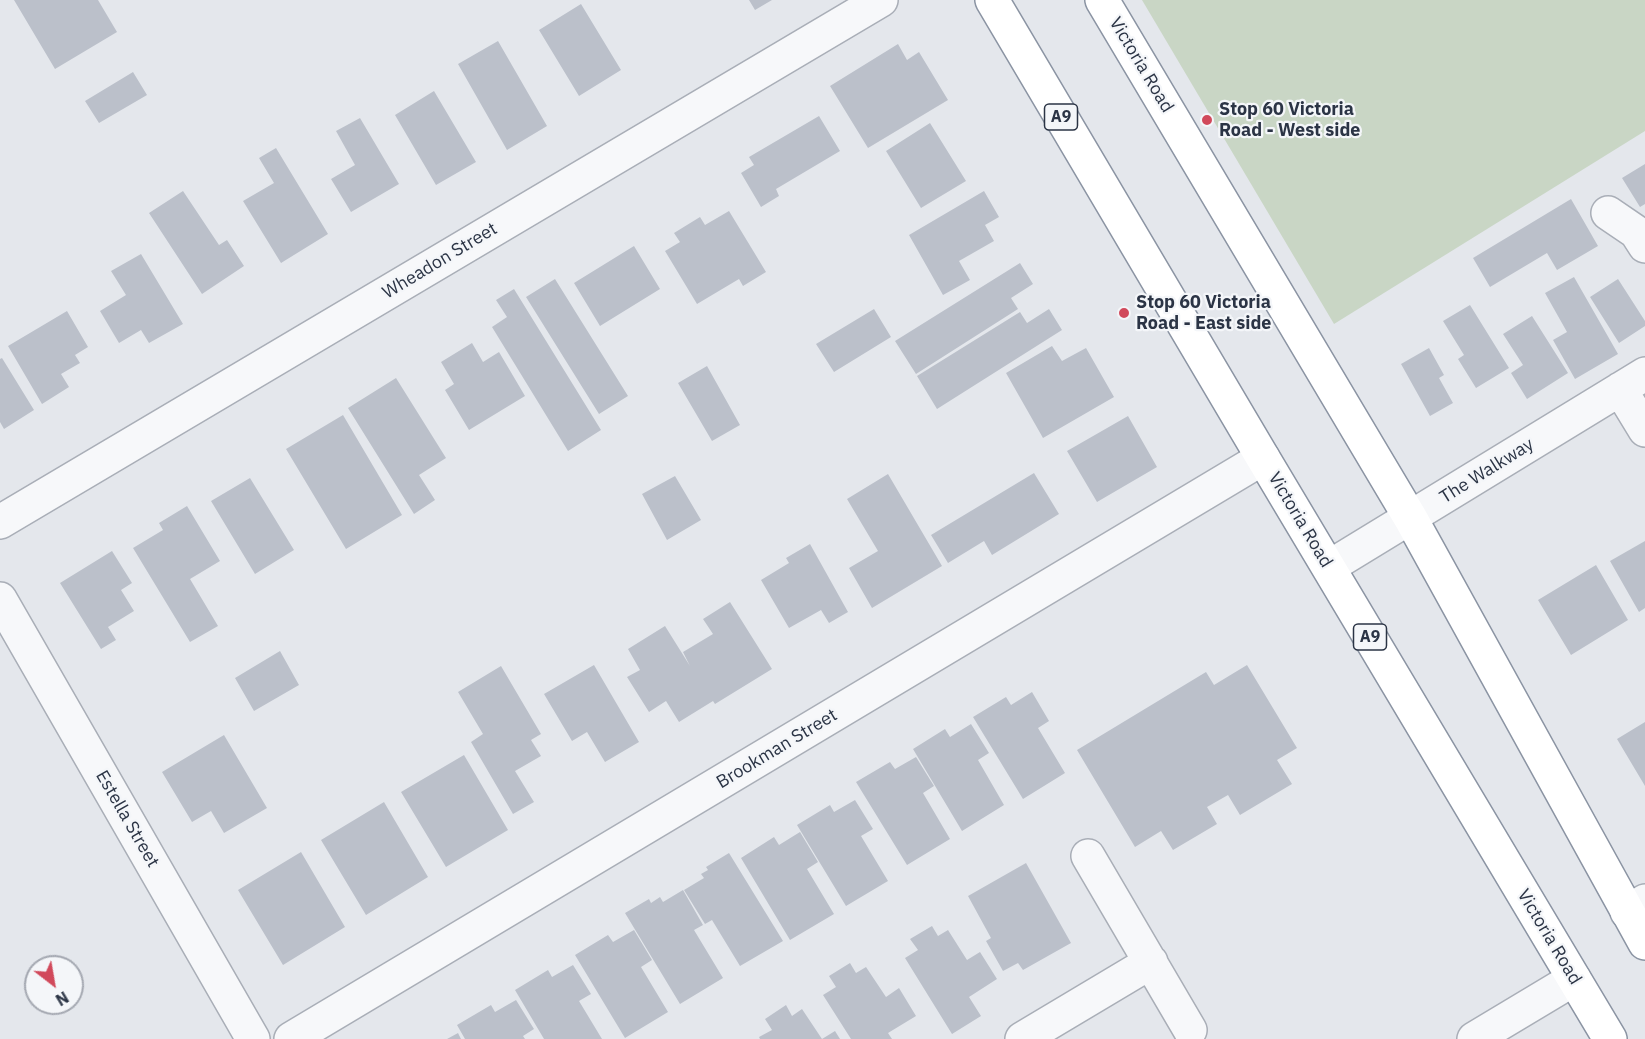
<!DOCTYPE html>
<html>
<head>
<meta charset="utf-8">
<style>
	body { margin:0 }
	#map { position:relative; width:1645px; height:1039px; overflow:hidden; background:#e4e7ec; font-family:"IBM Plex Sans",sans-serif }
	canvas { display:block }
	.north { position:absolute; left:24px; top:955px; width:60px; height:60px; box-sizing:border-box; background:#f4f6f9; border:2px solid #a4a8b1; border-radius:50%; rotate:149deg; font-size:16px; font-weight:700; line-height:24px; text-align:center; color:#2b3445 }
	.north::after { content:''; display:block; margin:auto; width:21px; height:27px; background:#d1495b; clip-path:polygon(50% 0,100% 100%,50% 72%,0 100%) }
</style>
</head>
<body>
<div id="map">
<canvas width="1645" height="1039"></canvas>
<div class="north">N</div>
</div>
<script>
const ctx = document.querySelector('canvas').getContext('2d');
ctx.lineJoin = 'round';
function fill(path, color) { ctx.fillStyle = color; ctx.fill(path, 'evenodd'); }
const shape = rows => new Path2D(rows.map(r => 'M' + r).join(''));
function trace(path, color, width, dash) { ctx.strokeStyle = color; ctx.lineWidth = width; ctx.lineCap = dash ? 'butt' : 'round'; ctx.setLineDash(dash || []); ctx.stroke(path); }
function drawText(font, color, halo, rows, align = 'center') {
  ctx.font = font + ' "IBM Plex Sans",sans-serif'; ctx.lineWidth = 4.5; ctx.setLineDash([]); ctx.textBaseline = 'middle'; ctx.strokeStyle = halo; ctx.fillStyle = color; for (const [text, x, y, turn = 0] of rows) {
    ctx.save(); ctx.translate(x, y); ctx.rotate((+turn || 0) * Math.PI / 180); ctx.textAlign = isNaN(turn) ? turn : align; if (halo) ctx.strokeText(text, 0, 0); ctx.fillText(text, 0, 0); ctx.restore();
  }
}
fill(shape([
	[1142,0,1645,0,1645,131,1334,324]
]), '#c9d6c5');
fill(shape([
	[14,0,98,0,117,32,55,69],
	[749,0,772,0,755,10],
	[581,4,621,70,579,96,539,30],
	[498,41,547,126,507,150,458,64],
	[898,44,907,60,919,52,948,100,868,148,830,86],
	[133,72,147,95,99,123,85,101],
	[434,91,476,162,436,185,395,115],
	[819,116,840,151,776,189,779,196,761,207,741,173,754,165,749,157],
	[360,118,399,184,351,212,331,179,355,165,336,131],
	[930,123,966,181,921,208,886,151],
	[276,148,328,234,281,263,243,201,274,183,259,158],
	[1645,164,1645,204,1640,207,1622,178],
	[183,191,219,245,227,240,244,266,202,294,149,213],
	[984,191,999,217,985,225,994,241,959,261,970,280,943,295,909,235],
	[1571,199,1598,246,1557,270,1547,253,1490,287,1473,258],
	[729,211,766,272,743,286,739,279,697,304,665,251,680,242,674,233,700,217,705,225],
	[634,246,660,289,600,326,574,283],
	[141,254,183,324,149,343,141,330,119,343,100,311,126,295,111,271],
	[1020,263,1033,284,1011,298,1018,309,916,374,895,341],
	[1574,277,1618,354,1575,379,1553,340,1567,332,1545,293],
	[555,279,628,396,599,414,526,297],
	[1618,279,1645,321,1645,326,1619,343,1590,297],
	[514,289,601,430,568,451,492,327,507,317,496,300],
	[1470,305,1509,368,1476,388,1458,359,1464,355,1443,321],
	[874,309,891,337,834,372,816,344],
	[1049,309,1062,330,937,409,917,376,1020,312,1027,323],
	[67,311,88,347,75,355,80,363,61,374,69,387,42,404,8,346],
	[1532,316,1568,373,1527,399,1511,373,1523,365,1503,334],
	[472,343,483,362,499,352,525,396,469,430,445,390,454,384,441,362],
	[1052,346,1062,361,1086,348,1114,397,1043,438,1006,373],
	[1429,348,1444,375,1439,378,1453,403,1430,416,1401,364],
	[2,358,34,410,4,429,0,422,0,359],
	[707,366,740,425,712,441,678,383],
	[396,378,446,458,419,475,435,500,414,514,348,408],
	[343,415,402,515,346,549,286,449],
	[1128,416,1157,467,1097,502,1067,451],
	[1034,473,1059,514,992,555,984,541,948,563,931,535],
	[888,474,942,566,872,608,849,568,878,551,847,499],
	[675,476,701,520,667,540,642,494],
	[250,478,294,550,255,574,211,501],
	[187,506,220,561,190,579,218,626,190,642,133,548,163,530,159,523],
	[1645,541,1645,608,1639,612,1610,561],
	[810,544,848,612,829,623,821,610,789,628,761,580,789,563,786,558],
	[112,551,132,583,121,590,134,611,108,627,116,640,101,649,60,583],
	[1596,565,1628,620,1571,655,1538,600],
	[730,602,772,669,715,704,713,701,679,722,666,701,649,712,627,677,640,670,628,649,665,626,690,666,683,652,713,634,703,619],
	[280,651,299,685,254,711,235,678],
	[594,665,639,742,605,762,587,732,572,741,544,694],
	[1247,665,1297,748,1277,760,1292,784,1240,815,1228,795,1207,807,1217,824,1173,850,1161,831,1135,847,1077,750,1206,672,1214,685],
	[501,666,541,734,531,740,541,756,515,771,534,802,513,814,471,742,483,734,458,692],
	[1032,692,1049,721,1038,728,1065,773,1023,799,973,717,1006,697,1011,705],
	[1645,722,1645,786,1617,739],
	[971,724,989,753,978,760,1004,805,962,831,913,749,945,729,950,737],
	[224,735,267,808,224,833,211,811,192,822,162,772],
	[464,755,508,830,446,867,401,792],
	[916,757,934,786,923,793,950,839,907,865,856,782,890,762,895,769],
	[855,800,873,829,861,836,888,881,846,906,797,825,830,805,834,812],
	[384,802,428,877,366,915,321,840],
	[800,832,818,862,807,869,834,914,790,940,741,858,774,837,779,845],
	[301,852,345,927,283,965,238,890],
	[729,853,783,941,740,966,712,920,705,924,684,890,704,878,701,874,708,870,706,867],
	[1026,863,1071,943,1023,970,1018,963,1003,971,986,941,991,938,968,896],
	[683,890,703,925,694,930,723,978,680,1004,625,913,649,899,651,903,660,897,663,902],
	[932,926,938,936,948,930,967,960,980,952,997,979,969,997,981,1016,952,1034,905,958,918,950,910,939],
	[634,930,652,960,641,967,668,1012,625,1038,575,955,608,935,613,942],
	[850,963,856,973,866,967,886,997,899,988,916,1016,888,1033,892,1039,851,1039,823,995,836,987,829,976],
	[573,965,591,994,579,1001,602,1039,544,1039,515,990,548,970,552,977],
	[516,1000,534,1029,523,1036,525,1039,465,1039,457,1025,491,1005,495,1012],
	[786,1005,792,1016,802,1009,822,1039,760,1039,759,1037,772,1030,765,1019],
	[835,1031,840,1039,822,1039],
	[458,1033,461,1039,447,1039]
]), '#bbc0ca');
const minor = shape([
	[1608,213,1636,232,1645,246],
	[1620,389,1645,430],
	[0,522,881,0],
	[1329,567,1645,374],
	[0,599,253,1039],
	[1088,856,1190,1030],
	[1627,912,1645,901],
	[291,1039,1263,458],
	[1022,1039,1151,962],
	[1474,1039,1574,979]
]);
const highway = shape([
	[992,0,1263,458,1610,1039],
	[1102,0,1411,519,1645,943]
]);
trace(minor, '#a9aeb7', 36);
trace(highway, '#8b94a3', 36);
trace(minor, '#f7f8fa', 33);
trace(highway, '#fff', 33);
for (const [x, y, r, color] of [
	[1207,120,6,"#d1495b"],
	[1124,313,6,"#d1495b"]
]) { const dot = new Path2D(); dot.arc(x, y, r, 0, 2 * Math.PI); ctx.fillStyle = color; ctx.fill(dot); trace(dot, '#f4f6f9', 2); }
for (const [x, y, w] of [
	[1061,117,33],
	[1370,637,33]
]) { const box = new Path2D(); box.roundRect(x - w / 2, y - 13, w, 26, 4.5); ctx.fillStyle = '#f4f6f9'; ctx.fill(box); trace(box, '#2b3445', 1.5); }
drawText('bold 16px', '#2b3445', null, [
	["A9",1061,117],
	["A9",1370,637]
]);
drawText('18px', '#2b3445', '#f4f6f9', [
	["Victoria Road",1141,65,59],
	["Wheadon Street",440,261,-31],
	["The Walkway",1487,471,-32],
	["Victoria Road",1300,520,59],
	["Brookman Street",777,749,-31],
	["Estella Street",127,819,60],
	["Victoria Road",1549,937,59]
]);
drawText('bold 18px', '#2b3445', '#f4f6f9', [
	["Stop 60 Victoria",1219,110],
	["Road - West side",1219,131],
	["Stop 60 Victoria",1136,303],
	["Road - East side",1136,324]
], 'left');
</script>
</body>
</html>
